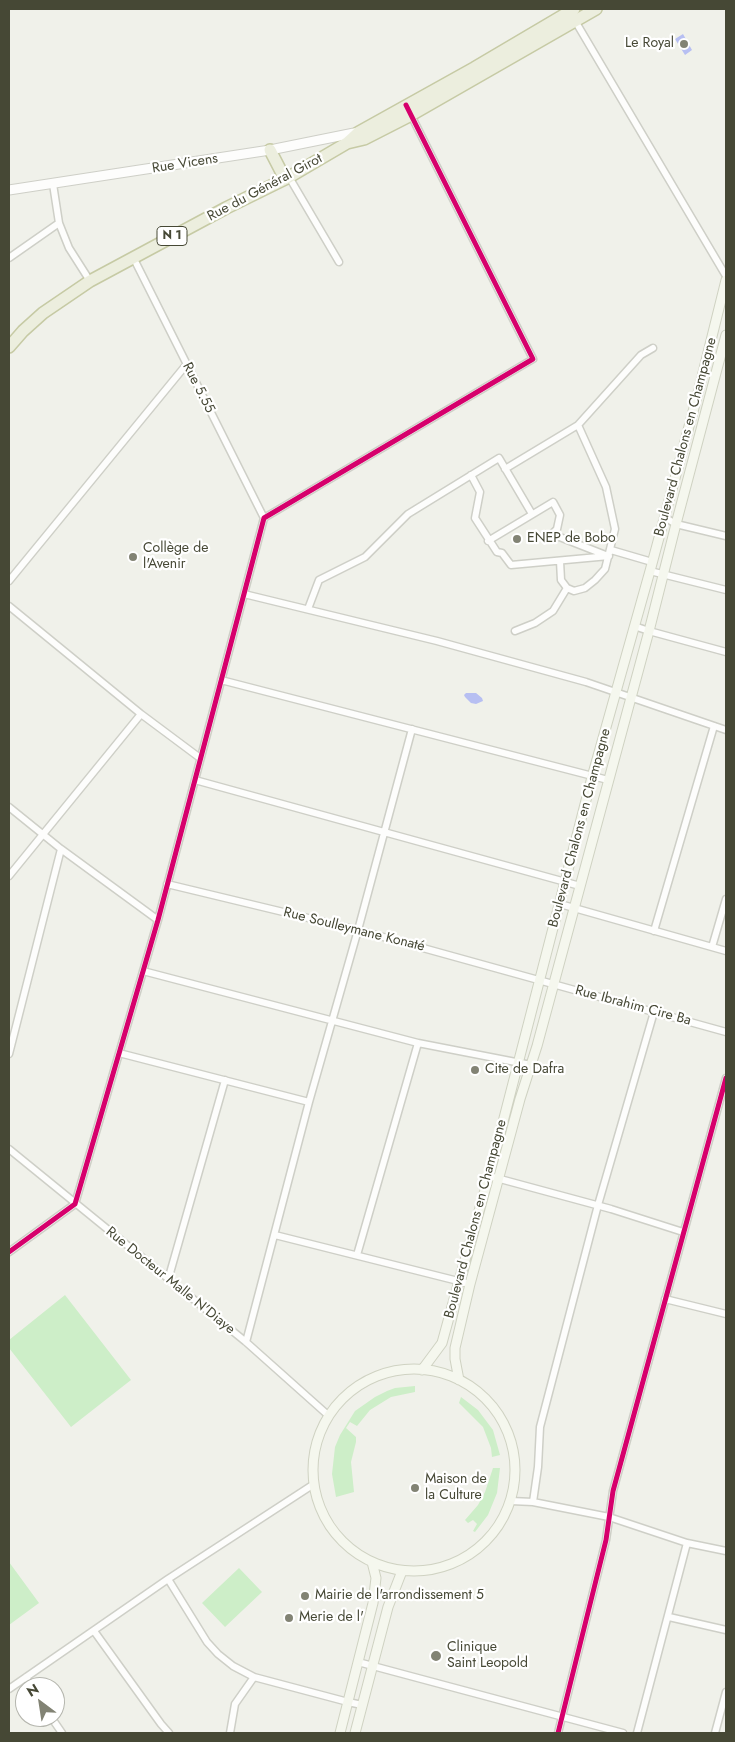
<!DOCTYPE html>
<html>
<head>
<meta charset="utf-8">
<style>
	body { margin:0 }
	#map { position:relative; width:735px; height:1742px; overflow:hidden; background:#f0f1ea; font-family:Jost,sans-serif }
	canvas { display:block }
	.frame { position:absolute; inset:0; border:10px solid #464835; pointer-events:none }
	.north { position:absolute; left:15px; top:1677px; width:50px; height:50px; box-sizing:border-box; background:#fff; border:1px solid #b5b6ae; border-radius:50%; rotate:329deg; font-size:14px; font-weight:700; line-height:20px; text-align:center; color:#464835 }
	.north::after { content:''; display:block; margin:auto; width:18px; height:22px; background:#828374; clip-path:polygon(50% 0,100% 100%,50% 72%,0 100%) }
</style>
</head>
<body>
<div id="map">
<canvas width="735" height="1742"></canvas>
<div class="frame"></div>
<div class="north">N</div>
</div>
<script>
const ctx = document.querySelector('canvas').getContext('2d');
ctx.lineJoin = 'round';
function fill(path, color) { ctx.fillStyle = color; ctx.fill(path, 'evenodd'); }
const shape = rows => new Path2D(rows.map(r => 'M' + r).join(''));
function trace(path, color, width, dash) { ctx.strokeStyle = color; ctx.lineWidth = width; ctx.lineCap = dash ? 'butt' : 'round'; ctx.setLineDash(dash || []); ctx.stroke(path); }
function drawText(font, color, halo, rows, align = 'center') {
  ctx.font = font + ' Jost,sans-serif'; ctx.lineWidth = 4.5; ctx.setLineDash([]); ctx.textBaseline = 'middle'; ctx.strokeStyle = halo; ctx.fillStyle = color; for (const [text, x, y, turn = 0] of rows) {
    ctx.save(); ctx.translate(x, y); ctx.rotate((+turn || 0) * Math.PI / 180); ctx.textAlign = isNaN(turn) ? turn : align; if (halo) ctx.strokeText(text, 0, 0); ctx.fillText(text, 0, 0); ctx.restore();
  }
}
fill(shape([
	[65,1295,131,1380,71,1427,9,1348,9,1340],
	[415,1386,415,1392,391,1397,370,1410,357,1426,350,1422,346,1428,356,1437,356,1442,351,1462,354,1492,336,1497,332,1474,335,1447,340,1435,355,1411,375,1397,387,1391,395,1388],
	[461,1397,478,1410,493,1430,500,1455,492,1457,491,1448,483,1427,459,1403],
	[493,1468,500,1468,497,1493,488,1515,475,1532,473,1531,477,1524,473,1520,468,1523,465,1520,478,1505,485,1492],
	[9,1562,39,1603,9,1625],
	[239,1568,262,1592,225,1627,202,1603]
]), '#cdeec8');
fill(shape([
	[683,34,692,50,685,55,675,39],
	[466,693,476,693,482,698,483,701,476,704,471,703,465,697,464,695]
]), '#b7bff2');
const minor = shape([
	[574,19,726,276],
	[289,177,339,262],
	[53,184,59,223,69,248,90,281],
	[133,257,264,518],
	[9,258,59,223],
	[505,469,578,425,641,355,653,348],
	[471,475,480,492,475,518,497,552,502,553,511,565,609,556],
	[664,517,676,524,726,536],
	[488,541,553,502,560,515,557,529,552,534,608,556],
	[611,550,652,562],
	[560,561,561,580,567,588,574,591,585,588,595,580,605,569,615,529,606,487,578,425],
	[650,571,726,590],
	[9,581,186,365],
	[244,594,437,641,586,682,726,730],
	[9,606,141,714,200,758],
	[308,609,319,580,365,557,408,514,499,458,532,514],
	[634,626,649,631,726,652],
	[515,631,535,623,553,611,567,588],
	[221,680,608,780],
	[195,780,580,886],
	[9,807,61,849,158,920],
	[9,876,141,714],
	[167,884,358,930,726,1032],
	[560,904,726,951],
	[654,931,714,726],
	[712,947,726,899],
	[143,971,418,1043,531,1065],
	[119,1053,309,1102],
	[9,1054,61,849],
	[9,1149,246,1342,329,1416],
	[489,1176,611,1209,683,1232],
	[275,1235,470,1284],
	[9,1252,75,1204,158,920,264,518,533,359,410,113],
	[357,1255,418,1043],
	[168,1280,225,1080],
	[665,1299,726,1314],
	[246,1342,309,1102,358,930,412,729],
	[511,1501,533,1502,609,1517,687,1543,726,1551],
	[533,1502,538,1467,540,1427,598,1205,654,1012],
	[168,1579,207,1642,218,1654,233,1666,254,1677,348,1702,362,1705],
	[669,1617,726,1630],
	[94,1631,161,1724,169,1733],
	[358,1662,623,1733],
	[26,1677,32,1687],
	[9,1689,168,1579,314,1484],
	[51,1717,62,1733],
	[230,1733,235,1704,254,1677],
	[558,1733,606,1540,613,1491,726,1078],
	[637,1733,687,1543],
	[715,1733,726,1692]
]);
const tertiary = shape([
	[9,190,270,150,359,132]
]);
const secondary = shape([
	'313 1470a101 101 0 1 1 202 0a101 101 0 1 1-202 0Z',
	[422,1370,442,1343,459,1281,489,1176,592,777,650,571,698,393,726,280],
	[459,1380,455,1359,455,1348,470,1284,520,1099,537,1046,649,631,676,524,726,335],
	[340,1733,373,1603,376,1578,372,1562],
	[355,1733,388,1607,402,1571]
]);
const trunk = shape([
	[347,143,364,139,411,115,596,9],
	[270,150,285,179],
	[9,347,23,331,43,313,90,281,226,208,289,177,347,143,359,132,474,68,574,9]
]);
trace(minor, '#cecfc7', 9);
trace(tertiary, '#cecfc7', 11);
trace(secondary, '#cfd2c2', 11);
trace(trunk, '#c6caa4', 14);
trace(minor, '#fdfdfc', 6);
trace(tertiary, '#fdfdfc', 9);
trace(secondary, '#f5f7ee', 9);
trace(trunk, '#eceede', 11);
trace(shape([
	[9,1252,75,1204,158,920,264,518,533,359,406,105],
	[558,1733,606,1540,613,1491,726,1078]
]), '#d6006c', 5);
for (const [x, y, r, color] of [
	[684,44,5,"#828374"],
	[517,539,5,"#828374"],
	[133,557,5,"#828374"],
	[475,1070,5,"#828374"],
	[415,1488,5,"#828374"],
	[305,1596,5,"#828374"],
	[289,1618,5,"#828374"],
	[436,1656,6,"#828374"]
]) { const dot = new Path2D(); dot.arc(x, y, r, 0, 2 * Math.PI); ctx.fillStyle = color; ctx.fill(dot); trace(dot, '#fff', 2); }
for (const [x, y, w] of [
	[172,236,30]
]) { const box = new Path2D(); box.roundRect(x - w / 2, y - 9.5, w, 19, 4); ctx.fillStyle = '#fff'; ctx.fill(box); trace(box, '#464835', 1); }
drawText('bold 12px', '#464835', null, [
	["N 1",172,236]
]);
drawText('14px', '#464835', '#fff', [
	["Le Royal",674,44,"right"],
	["ENEP de Bobo",527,539],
	["Collège de",143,549],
	["l'Avenir",143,565],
	["Cite de Dafra",485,1070],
	["Maison de",425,1480],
	["la Culture",425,1496],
	["Mairie de l'arrondissement 5",315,1596],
	["Merie de l'",299,1618],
	["Clinique",447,1648],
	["Saint Leopold",447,1664]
], 'left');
drawText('14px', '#464835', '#fff', [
	["Rue Vicens",185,164,-9],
	["Rue du Général Girot",265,188,-28],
	["Rue 5.55",198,388,63],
	["Boulevard Chalons en Champagne",686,437,-75],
	["Boulevard Chalons en Champagne",580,828,-75],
	["Rue Soulleymane Konaté",354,930,14],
	["Rue Ibrahim Cire Ba",633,1006,15],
	["Boulevard Chalons en Champagne",476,1219,-75],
	["Rue Docteur Malle N'Diaye",170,1281,39]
]);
</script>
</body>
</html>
